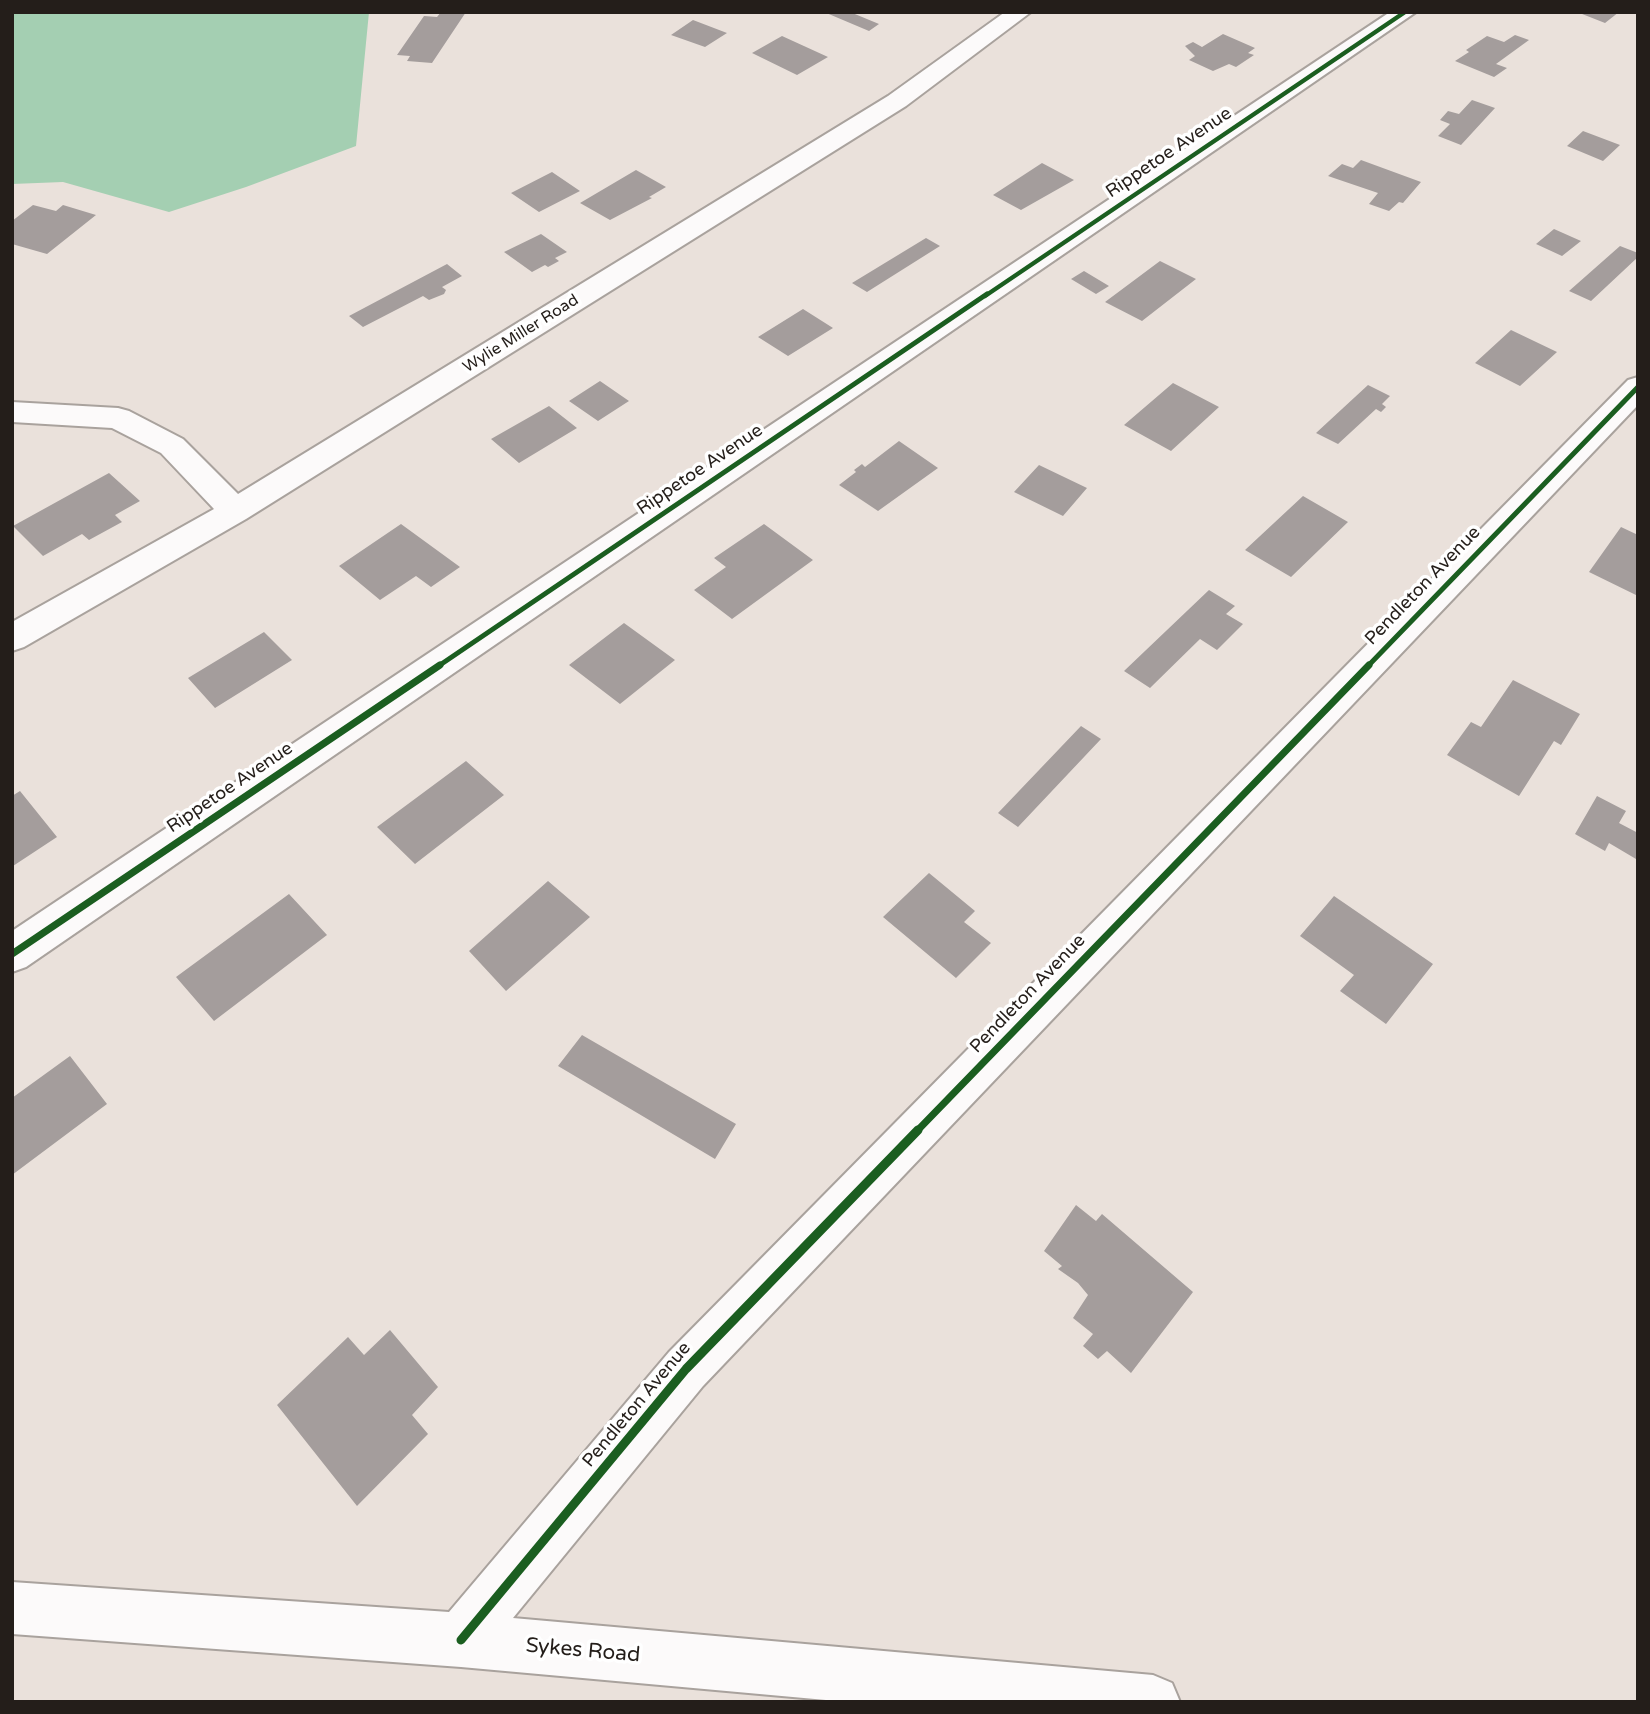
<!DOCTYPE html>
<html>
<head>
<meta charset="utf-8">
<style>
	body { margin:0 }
	#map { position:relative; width:1650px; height:1714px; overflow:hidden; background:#eae1db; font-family:"Varela Round",sans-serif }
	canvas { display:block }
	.frame { position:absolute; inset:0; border:14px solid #241e1a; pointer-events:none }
</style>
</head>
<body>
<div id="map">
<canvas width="1650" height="1714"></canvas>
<div class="frame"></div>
</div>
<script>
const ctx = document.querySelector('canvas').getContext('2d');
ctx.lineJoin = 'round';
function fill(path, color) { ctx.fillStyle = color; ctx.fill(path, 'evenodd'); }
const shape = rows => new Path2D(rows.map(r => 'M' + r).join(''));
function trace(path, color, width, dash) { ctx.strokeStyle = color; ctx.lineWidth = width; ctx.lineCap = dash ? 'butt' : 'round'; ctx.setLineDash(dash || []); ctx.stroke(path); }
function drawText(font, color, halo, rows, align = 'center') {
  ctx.font = font + ' "Varela Round",sans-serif'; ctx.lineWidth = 7; ctx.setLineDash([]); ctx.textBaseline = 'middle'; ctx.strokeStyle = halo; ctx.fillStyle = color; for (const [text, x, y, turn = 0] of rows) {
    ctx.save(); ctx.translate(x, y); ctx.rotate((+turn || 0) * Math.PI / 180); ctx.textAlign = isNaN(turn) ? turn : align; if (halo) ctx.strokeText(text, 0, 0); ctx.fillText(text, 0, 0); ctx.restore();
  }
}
fill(shape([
	[12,12,369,12,356,146,246,187,169,212,63,182,12,184]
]), '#a4cfb2');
fill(shape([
	[441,12,466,12,432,63,407,61,410,56,397,55,424,16,437,17],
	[824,12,850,12,879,24,869,31],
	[1577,12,1619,12,1605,23],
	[693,20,727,33,705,47,671,35],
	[1223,34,1255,48,1248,53,1254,55,1236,67,1229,64,1213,71,1189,60,1195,56,1185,46,1193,42,1202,47],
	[1515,35,1529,40,1496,64,1507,68,1494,77,1455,61,1469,52,1466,50,1487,36,1504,42],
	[782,36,828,57,797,75,752,53],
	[1472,100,1495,108,1461,145,1438,136,1450,124,1440,120,1448,111,1459,114],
	[1583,131,1620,145,1603,161,1567,146],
	[1361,160,1421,182,1403,203,1399,202,1389,211,1369,204,1378,193,1328,176,1342,164,1353,168],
	[1042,163,1074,180,1021,210,993,195],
	[636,170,666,187,649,197,652,198,610,220,580,203],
	[552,172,580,191,539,212,511,193],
	[33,205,56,211,63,205,96,215,47,254,12,244,12,221],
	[1554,229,1581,241,1562,256,1536,244],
	[541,234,567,252,555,258,559,261,548,267,545,265,532,272,504,252],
	[926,238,940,246,867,292,852,283],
	[1620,246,1638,253,1638,257,1591,301,1569,291],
	[1160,261,1196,279,1142,321,1105,302],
	[447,264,462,276,442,287,446,290,444,294,429,300,423,296,363,327,349,316],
	[1084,271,1109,286,1096,294,1071,279],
	[803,309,833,328,788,356,758,337],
	[1511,330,1557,352,1520,386,1475,363],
	[600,381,629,401,598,421,569,401],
	[1173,383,1219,407,1171,451,1124,425],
	[1368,385,1390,396,1382,404,1386,407,1381,412,1376,409,1338,444,1316,433],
	[549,406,577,428,519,463,491,439],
	[899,441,938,468,878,511,839,485,856,472,854,470,862,464,865,467],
	[1039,465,1087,488,1063,516,1014,492],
	[109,473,140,501,115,515,122,522,89,540,82,534,43,556,13,526],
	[1303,496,1348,522,1291,577,1245,550],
	[401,524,460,567,431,587,416,576,380,600,339,566],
	[764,524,813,560,732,619,694,590,726,567,714,558],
	[1621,527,1638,535,1638,596,1589,572],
	[1209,590,1235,606,1226,614,1243,624,1217,650,1200,639,1150,688,1124,671],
	[624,623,675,660,620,704,569,665],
	[264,632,292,660,215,708,188,678],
	[1513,680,1580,714,1561,745,1554,741,1519,796,1447,755,1471,722,1481,727],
	[1081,726,1101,739,1018,827,998,813],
	[466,761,504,795,415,864,377,827],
	[20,791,57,837,13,866,12,796],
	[1597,796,1626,811,1619,823,1638,833,1636,859,1609,843,1605,851,1575,834],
	[929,873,975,911,964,922,991,943,956,978,883,917],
	[548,881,590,917,506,991,469,951],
	[289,894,327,935,214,1021,176,977],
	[1334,896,1433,964,1386,1024,1340,991,1354,975,1300,936],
	[582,1035,736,1124,715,1159,558,1066],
	[70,1056,107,1104,12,1175,12,1098],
	[1076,1205,1096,1221,1102,1214,1193,1292,1131,1373,1107,1351,1098,1359,1083,1346,1093,1334,1073,1318,1088,1295,1078,1283,1058,1269,1062,1266,1044,1251],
	[390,1330,438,1387,412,1415,428,1434,357,1506,277,1405,348,1337,364,1355]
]), '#a49d9c');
const street = shape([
	[1005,12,1031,12,906,106,246,519,24,647,12,651,12,622,214,509,161,453,112,428,12,422,12,402,118,408,129,411,183,439,238,494,888,96,1005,12],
	[1390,12,1416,12,26,967,12,972,12,931,1390,12],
	[1638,377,1638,405,703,1386,513,1618,1153,1675,1172,1683,1180,1702,848,1702,461,1667,12,1634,12,1582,449,1612,669,1352,1628,380,1638,377]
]);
trace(street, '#a9a29d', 4);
fill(street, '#fcfafa');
trace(shape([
	[985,296,1405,12]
]), '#1b5e20', 4.5);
trace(shape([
	[437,667,987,294],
	[1367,667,1638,387]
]), '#1b5e20', 5);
trace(shape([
	[12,954,440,665],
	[916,1132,1369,665]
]), '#1b5e20', 7);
trace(shape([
	[461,1640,686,1369,918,1130]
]), '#1b5e20', 9);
drawText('16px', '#241e1a', '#fff', [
	["Wylie Miller Road",521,334,-32]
]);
drawText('18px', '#241e1a', '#fff', [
	["Rippetoe Avenue",1169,153,-34],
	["Rippetoe Avenue",700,470,-34],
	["Pendleton Avenue",1423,586,-46],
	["Rippetoe Avenue",230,788,-34],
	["Pendleton Avenue",1028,994,-46],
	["Pendleton Avenue",637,1405,-50]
]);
drawText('21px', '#241e1a', '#fff', [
	["Sykes Road",583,1651,5]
]);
</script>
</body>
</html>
